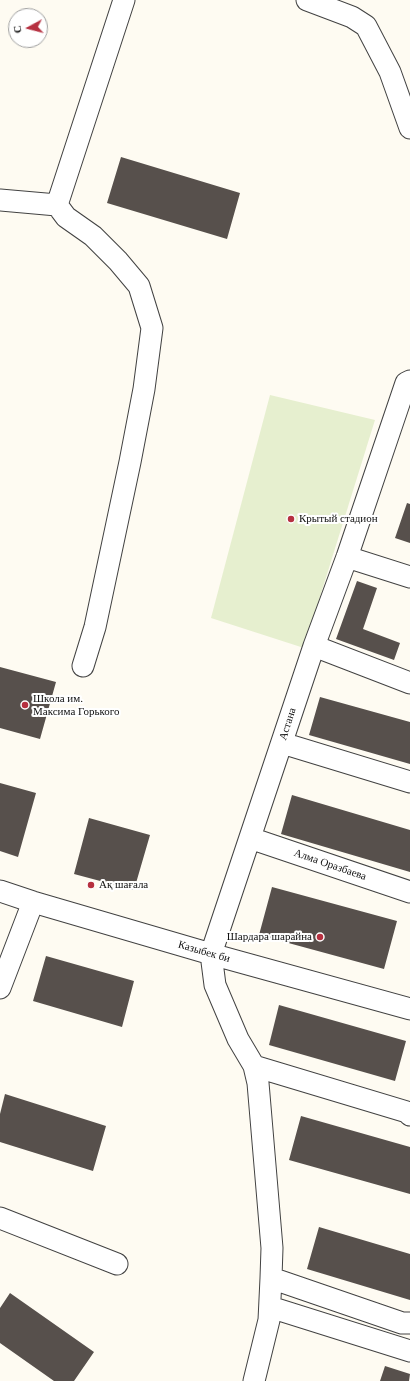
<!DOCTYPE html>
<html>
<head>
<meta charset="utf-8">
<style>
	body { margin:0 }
	#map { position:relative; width:410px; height:1381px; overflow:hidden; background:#fefbf2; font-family:Georgia,serif }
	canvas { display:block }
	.north { position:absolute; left:8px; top:8px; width:40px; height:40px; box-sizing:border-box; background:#fff; border:1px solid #9f9f9f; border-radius:50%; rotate:263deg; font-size:11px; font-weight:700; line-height:16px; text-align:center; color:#0f0f0f }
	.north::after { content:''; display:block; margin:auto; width:14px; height:18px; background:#b63040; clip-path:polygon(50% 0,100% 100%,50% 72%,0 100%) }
</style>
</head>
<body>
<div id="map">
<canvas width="410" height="1381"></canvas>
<div class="north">С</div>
</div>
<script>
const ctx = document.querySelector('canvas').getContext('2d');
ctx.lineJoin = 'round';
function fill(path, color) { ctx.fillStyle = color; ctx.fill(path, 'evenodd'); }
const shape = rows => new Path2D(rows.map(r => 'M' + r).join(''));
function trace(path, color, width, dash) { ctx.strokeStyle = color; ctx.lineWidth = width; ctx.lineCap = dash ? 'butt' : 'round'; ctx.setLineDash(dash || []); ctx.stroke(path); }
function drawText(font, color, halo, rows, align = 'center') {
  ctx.font = font + ' Georgia,serif'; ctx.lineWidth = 4; ctx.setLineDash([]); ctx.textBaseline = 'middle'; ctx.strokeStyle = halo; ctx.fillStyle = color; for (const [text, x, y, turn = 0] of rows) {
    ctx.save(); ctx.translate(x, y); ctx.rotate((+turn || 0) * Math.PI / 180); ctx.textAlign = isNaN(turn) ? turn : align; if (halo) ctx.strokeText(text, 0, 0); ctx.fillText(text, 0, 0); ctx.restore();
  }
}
fill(shape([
	[270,395,375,420,304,648,211,618]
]), '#e6efcf');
fill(shape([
	[121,157,240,193,227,239,107,203],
	[407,503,410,504,410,543,395,538],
	[357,581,377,588,363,629,400,643,394,660,336,639],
	[0,667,56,682,40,739,0,728],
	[320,697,410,722,410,764,309,735],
	[0,783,36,793,18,857,0,851],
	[292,795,410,830,410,872,281,834],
	[89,818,150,835,134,890,74,874],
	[272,887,397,921,384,969,259,935],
	[46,956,134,981,122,1027,33,1001],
	[279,1005,406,1041,395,1081,269,1045],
	[5,1094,106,1126,93,1171,0,1142,0,1114],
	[301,1116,410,1147,410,1194,289,1160],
	[319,1227,410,1254,410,1300,307,1269],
	[10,1293,94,1352,74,1381,54,1381,0,1343,0,1308],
	[385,1366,410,1374,409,1381,380,1381]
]), '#57504c');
const street = shape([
	[307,0,352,17,366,26,390,72,410,128],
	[0,200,57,205],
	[347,557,410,577],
	[314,646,410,683],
	[83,666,95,627,130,462,144,389,152,328,139,286,118,261,93,236,66,217,57,205,124,0],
	[282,743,410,782],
	[250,838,410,892],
	[0,891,33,902,211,954,410,1009],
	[0,988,33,902],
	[254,1066,407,1112,410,1115],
	[0,1218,117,1264],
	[271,1278,402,1323,410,1323],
	[270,1307,410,1351],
	[254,1381,269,1320,271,1278,272,1248,258,1083,254,1066,238,1039,215,985,211,954,314,646,347,557,406,383,410,381]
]);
trace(street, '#424242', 23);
trace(street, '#fff', 21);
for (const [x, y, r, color] of [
	[291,519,4,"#b63040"],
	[25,705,4,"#b63040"],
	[91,885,4,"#b63040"],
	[320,937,4,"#b63040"]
]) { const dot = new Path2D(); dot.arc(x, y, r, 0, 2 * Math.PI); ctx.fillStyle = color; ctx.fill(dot); trace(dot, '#fff', 1.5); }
drawText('11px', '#0f0f0f', '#fff', [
	["Крытый стадион",299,519],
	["Школа им.",33,699],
	["Максима Горького",33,712],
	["Ақ шағала",99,885],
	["Шардара шарайна",312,937,"right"]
], 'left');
drawText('11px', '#0f0f0f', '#fff', [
	["Астана",288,724,-72],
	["Алма Оразбаева",330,865,19],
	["Казыбек би",204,952,16]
]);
</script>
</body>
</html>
